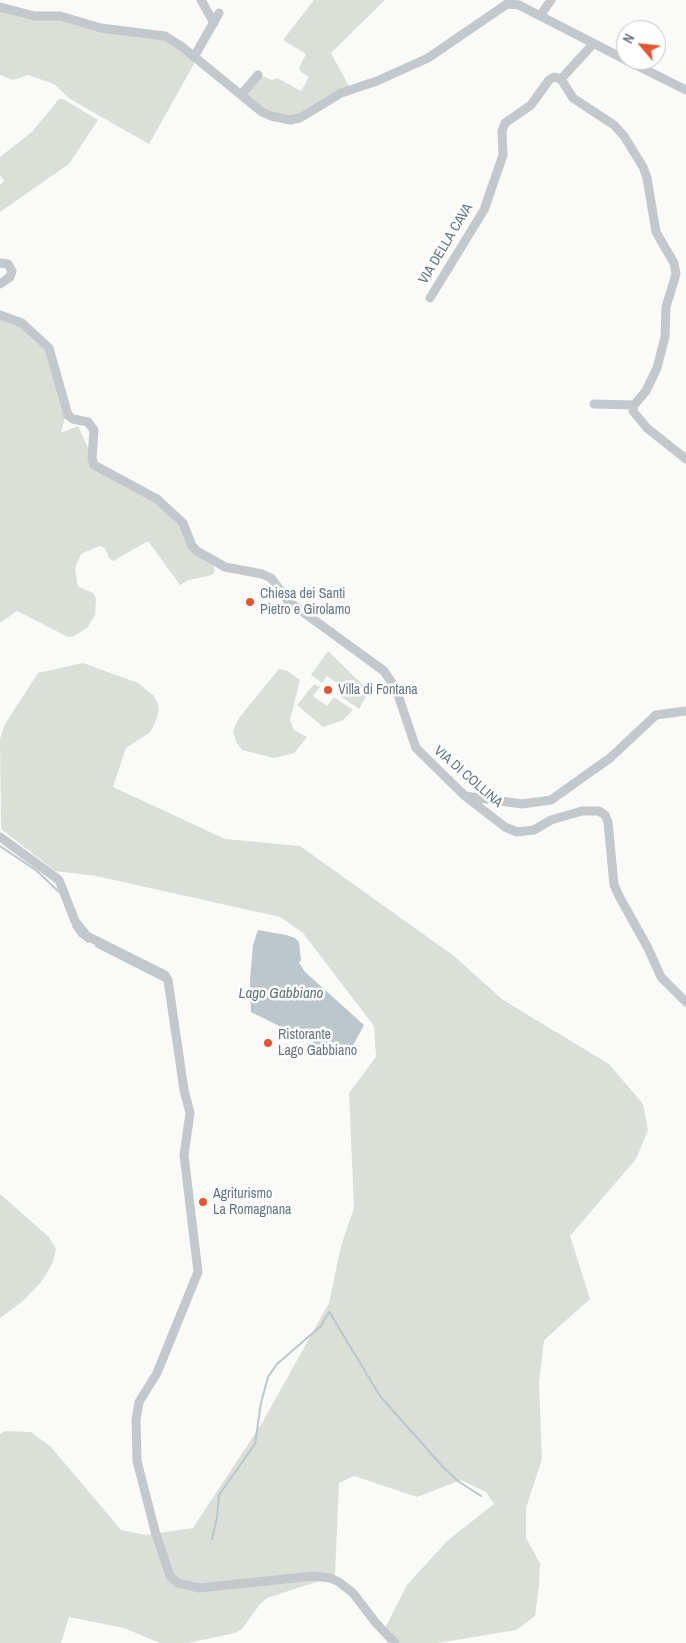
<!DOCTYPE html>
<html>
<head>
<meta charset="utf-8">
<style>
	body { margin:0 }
	#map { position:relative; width:686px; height:1643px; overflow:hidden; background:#fafaf8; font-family:"Archivo Narrow",sans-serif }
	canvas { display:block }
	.north { position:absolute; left:616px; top:20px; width:50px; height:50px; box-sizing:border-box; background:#fff; border:1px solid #c1c8cd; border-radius:50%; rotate:298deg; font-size:14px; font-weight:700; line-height:20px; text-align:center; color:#657683 }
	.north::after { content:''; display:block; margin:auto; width:18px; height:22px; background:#e4572e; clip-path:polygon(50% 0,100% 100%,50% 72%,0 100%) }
</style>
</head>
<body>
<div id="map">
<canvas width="686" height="1643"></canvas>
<div class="north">N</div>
</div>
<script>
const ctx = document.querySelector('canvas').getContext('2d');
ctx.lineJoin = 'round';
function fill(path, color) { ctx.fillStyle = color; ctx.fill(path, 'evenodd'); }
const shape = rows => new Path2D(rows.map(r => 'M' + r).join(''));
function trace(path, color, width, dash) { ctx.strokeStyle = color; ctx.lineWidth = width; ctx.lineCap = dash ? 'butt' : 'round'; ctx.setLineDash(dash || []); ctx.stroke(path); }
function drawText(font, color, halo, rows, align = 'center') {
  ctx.font = font + ' "Archivo Narrow",sans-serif'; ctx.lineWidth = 5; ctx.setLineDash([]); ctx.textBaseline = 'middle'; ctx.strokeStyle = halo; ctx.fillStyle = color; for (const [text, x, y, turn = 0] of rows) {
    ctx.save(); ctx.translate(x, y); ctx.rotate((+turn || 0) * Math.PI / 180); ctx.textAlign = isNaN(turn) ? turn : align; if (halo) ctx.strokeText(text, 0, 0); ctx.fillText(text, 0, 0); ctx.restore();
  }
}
fill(shape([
	[314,0,385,0,331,53,350,88,297,115,290,116,266,111,245,94,262,76,272,80,277,78,301,91,309,77,301,72,299,68,306,54,283,40],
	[0,10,169,40,194,62,194,64,149,144,70,99,54,84,28,75,13,80,0,75],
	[59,99,63,99,98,120,69,164,0,212,0,185,4,181,0,175,0,157,32,132],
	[0,318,19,324,44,346,65,417,61,433,78,426,89,450,90,466,147,495,183,527,213,565,215,571,212,575,189,580,180,585,148,541,113,561,109,558,105,548,99,546,81,554,75,568,77,583,79,587,93,593,96,598,95,615,87,628,74,636,68,637,17,611,0,623],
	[328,651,369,691,359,709,337,694,341,686,327,676,322,683,311,675],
	[83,663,138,683,154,696,157,702,159,710,155,723,150,732,126,748,113,787,225,839,300,846,454,956,503,1000,609,1064,643,1104,648,1130,636,1159,570,1236,590,1299,544,1340,539,1382,542,1459,526,1508,526,1538,540,1563,539,1586,535,1616,516,1630,438,1643,399,1643,387,1631,386,1626,407,1585,447,1541,494,1504,486,1492,461,1480,417,1497,354,1476,339,1483,335,1576,267,1598,260,1604,242,1629,235,1633,188,1643,160,1643,124,1628,69,1617,61,1643,0,1643,0,1434,6,1431,31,1432,51,1447,121,1530,146,1535,193,1528,262,1423,329,1303,341,1246,354,1208,349,1093,376,1057,374,1026,303,933,280,917,96,876,55,871,1,829,0,739,5,724,38,673],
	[279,669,287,671,300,680,290,720,294,730,307,737,294,753,274,758,242,750,236,742,233,731,239,718],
	[314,684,320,687,313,696,327,706,334,697,353,710,343,720,323,727,297,705],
	[0,1194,49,1237,56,1249,52,1264,42,1281,23,1301,0,1318]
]), '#dadfd7');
fill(shape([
	[258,930,286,935,295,938,299,942,301,960,299,963,305,972,364,1025,351,1049,339,1051,324,1048,251,1012,250,980,253,945]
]), '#bbc7cb');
trace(shape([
	[0,846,37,871,59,892],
	[73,926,79,935,88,942],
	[96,946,165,981],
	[330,1313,380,1396,443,1467,458,1481,481,1496],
	[212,1539,217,1518,219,1495,255,1444,261,1403,268,1377,277,1364,321,1326,329,1312]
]), '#bbc7cb', 2);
trace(shape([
	[201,0,214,23],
	[0,7,35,16,60,16,101,28,165,36,181,46,262,112,271,116,290,120,300,118,341,93,377,81,428,58,507,4,519,5,626,60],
	[540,16,551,0],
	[194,57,219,13],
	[626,60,686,90],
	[561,79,573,98,614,125,624,136,643,167,647,178,656,232,674,263,676,274,666,307,665,337,657,368,646,391,634,405,633,411,647,428,686,459],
	[241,95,258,75],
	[0,263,8,264,12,271,10,277,0,284],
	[430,298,484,210,503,155,502,131,505,123,531,105,549,80,554,77,561,79,593,44],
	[0,315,22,323,49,348,68,415,73,419,88,422,94,430,92,458,94,465,157,499,183,523,192,546,197,551,225,567,262,574,271,578,288,601,384,671,396,689,416,748,465,796,505,827,517,832,534,830,551,820,582,811,599,811,605,815,608,822,614,885,620,898,648,948,661,977,686,1002],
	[594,404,634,405],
	[465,796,522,804,551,800,610,758,656,715,686,711],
	[0,837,59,880,75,921,87,936,165,975,168,980,184,1090,190,1113,184,1155,198,1272,157,1373,139,1402,136,1420,137,1461,155,1531,170,1576,178,1583,199,1588,314,1576,330,1578,339,1582,353,1593,376,1623,395,1643]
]), '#c3c8cc', 9);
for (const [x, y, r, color] of [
	[250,602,5,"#e4572e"],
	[328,690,5,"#e4572e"],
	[268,1043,5,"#e4572e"],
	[203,1202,5,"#e4572e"]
]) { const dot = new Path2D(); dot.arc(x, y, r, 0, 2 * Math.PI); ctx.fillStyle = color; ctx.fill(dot); trace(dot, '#fff', 2); }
drawText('14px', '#657683', '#fff', [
	["VIA DELLA CAVA",446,244,-59],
	["VIA DI COLLINA",468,777,41]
]);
drawText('14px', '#657683', '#fff', [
	["Chiesa dei Santi",260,594],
	["Pietro e Girolamo",260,610],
	["Villa di Fontana",338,690],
	["Ristorante",278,1035],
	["Lago Gabbiano",278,1051],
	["Agriturismo",213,1194],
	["La Romagnana",213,1210]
], 'left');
drawText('italic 15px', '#60757c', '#fff', [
	["Lago Gabbiano",281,994]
]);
</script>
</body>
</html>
